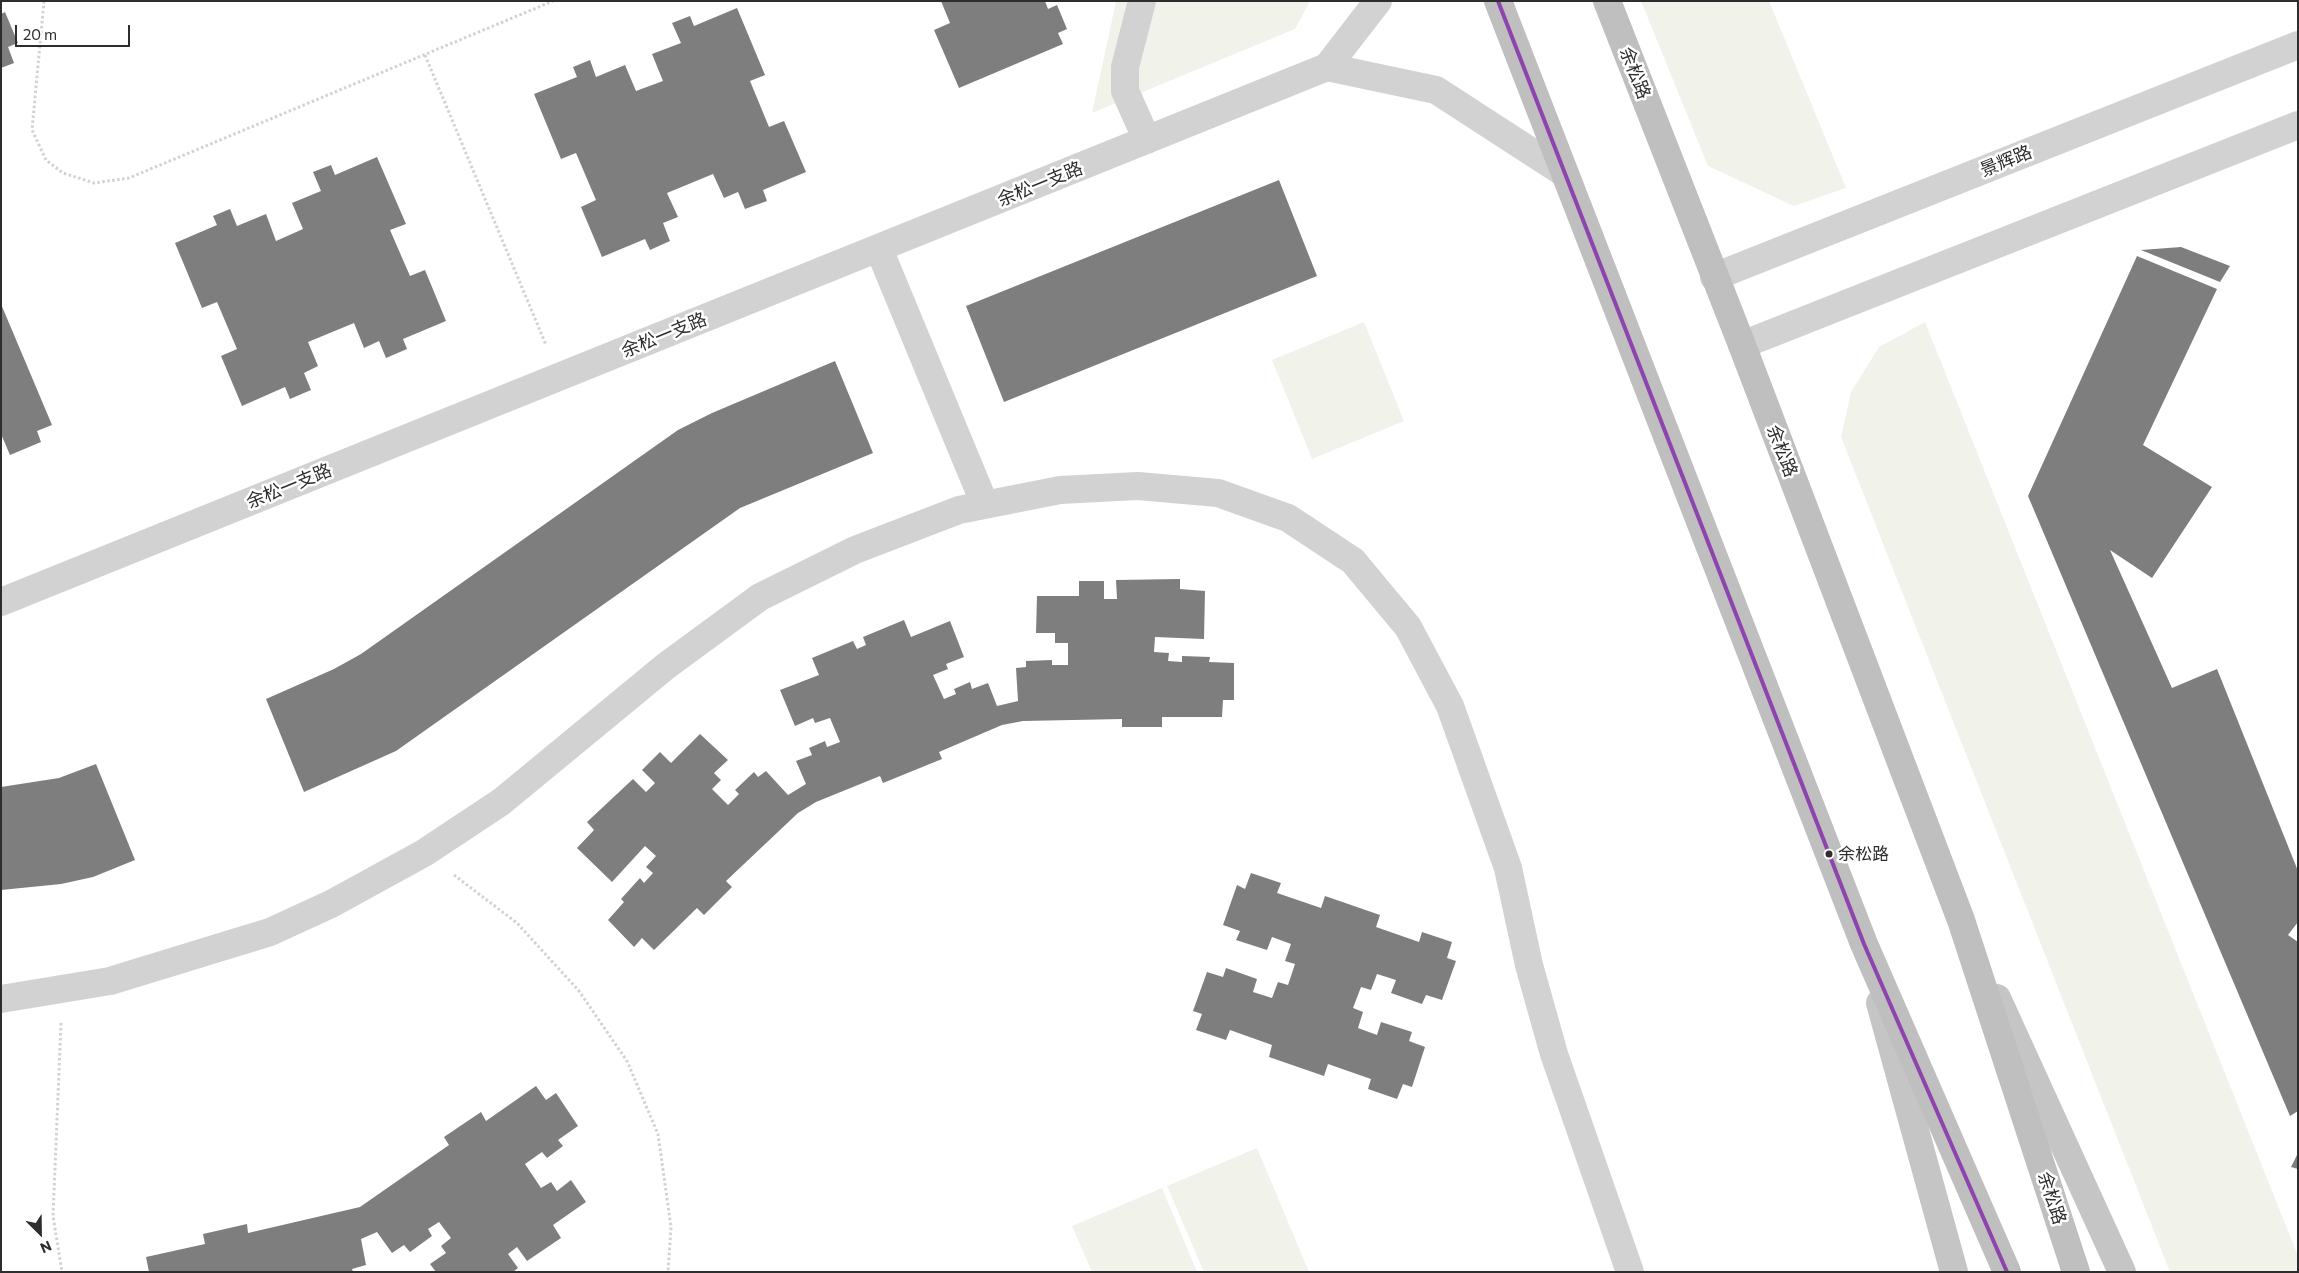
<!DOCTYPE html>
<html>
<head>
<meta charset="utf-8">
<style>
	body { margin:0 }
	#map { position:relative; width:2299px; height:1273px; overflow:hidden; background:#fff; font-family:Commissioner,sans-serif }
	canvas { display:block }
	.frame { position:absolute; inset:0; border:2px solid #2d2d2d; pointer-events:none }
	.north { position:absolute; left:15px; top:1208px; width:50px; height:50px; -webkit-text-stroke:4px #fff; paint-order:stroke; rotate:157deg; font-size:14px; font-weight:700; line-height:20px; text-align:center; color:#2d2d2d }
	.north::after { content:''; display:block; margin:auto; width:18px; height:22px; background:#2d2d2d; clip-path:polygon(50% 0,100% 100%,50% 72%,0 100%) }
	.scale { position:absolute; left:15px; top:25px; width:115px; height:22px; box-sizing:border-box; border:2px solid #2d2d2d; border-top:0; padding-left:6px; font-size:15px; line-height:18px; white-space:nowrap; color:#2d2d2d; -webkit-text-stroke:4px #fff; paint-order:stroke }
</style>
</head>
<body>
<div id="map">
<canvas width="2299" height="1273"></canvas>
<div class="frame"></div>
<div class="north">N</div>
<div class="scale">20 m</div>
</div>
<script>
const ctx = document.querySelector('canvas').getContext('2d');
ctx.lineJoin = 'round';
function fill(path, color) { ctx.fillStyle = color; ctx.fill(path, 'evenodd'); }
const shape = rows => new Path2D(rows.map(r => 'M' + r).join(''));
function trace(path, color, width, dash) { ctx.strokeStyle = color; ctx.lineWidth = width; ctx.lineCap = dash ? 'butt' : 'round'; ctx.setLineDash(dash || []); ctx.stroke(path); }
function drawText(font, color, halo, rows, align = 'center') {
  ctx.font = font + ' Commissioner,"Noto Sans SC",sans-serif'; ctx.lineWidth = 5; ctx.setLineDash([]); ctx.textBaseline = 'middle'; ctx.strokeStyle = halo; ctx.fillStyle = color; for (const [text, x, y, turn = 0] of rows) {
    ctx.save(); ctx.translate(x, y); ctx.rotate((+turn || 0) * Math.PI / 180); ctx.textAlign = isNaN(turn) ? turn : align; if (halo) ctx.strokeText(text, 0, 0); ctx.fillText(text, 0, 0); ctx.restore();
  }
}
fill(shape([
	[1116,1,1310,1,1295,29,1092,113],
	[1641,1,1769,1,1846,188,1794,206,1708,166],
	[1364,322,1404,421,1312,459,1272,360],
	[1925,322,2298,1256,2298,1272,2170,1272,1841,437,1851,392,1879,347],
	[1257,1148,1309,1272,1204,1272,1167,1186],
	[1162,1188,1197,1272,1092,1272,1072,1226]
]), '#f1f3eb');
fill(shape([
	[941,1,1045,1,1048,9,1057,5,1067,29,1058,33,1063,44,959,88,934,30,950,23],
	[737,8,765,75,750,81,769,127,784,121,806,172,763,190,767,201,745,209,738,192,724,198,713,174,667,193,678,217,663,223,670,241,650,250,645,239,602,257,581,207,596,200,576,153,561,159,534,94,577,77,573,67,590,60,596,77,625,65,636,91,663,81,652,54,681,43,672,23,690,16,694,26],
	[5,12,18,43,8,47,14,63,1,68,1,14],
	[377,157,406,224,390,230,410,276,425,270,446,321,403,339,407,349,386,358,379,341,364,348,354,323,308,342,318,366,304,373,311,390,290,399,285,387,242,406,221,356,237,349,217,302,202,308,175,243,217,225,213,216,230,209,237,226,266,214,276,241,303,229,292,203,321,191,313,172,331,165,335,175],
	[1279,180,1317,276,1004,402,966,306],
	[2181,247,2230,266,2220,282,2141,250],
	[2137,256,2217,289,2143,445,2212,487,2152,578,2110,550,2172,688,2217,669,2298,871,2298,922,2288,935,2298,942,2298,1111,2290,1116,2028,496],
	[1,304,52,425,37,431,41,442,10,455,1,434],
	[835,361,873,453,740,508,396,751,304,792,266,699,334,669,361,654,678,430,712,413],
	[1180,579,1180,589,1205,591,1204,639,1155,637,1154,652,1169,653,1168,661,1182,662,1182,656,1210,657,1209,662,1234,663,1234,700,1223,700,1222,717,1162,717,1162,727,1122,727,1122,719,1023,721,1002,725,939,752,942,759,883,783,880,776,816,802,798,813,726,881,732,887,704,915,697,908,654,950,642,938,634,947,608,920,624,902,621,899,640,878,644,883,653,873,646,867,656,856,645,846,612,882,577,848,594,830,587,822,633,779,646,792,655,783,642,770,660,752,671,763,700,734,728,760,714,773,721,780,712,789,728,805,739,794,735,790,754,772,758,777,766,771,788,795,806,784,796,761,812,755,809,748,825,741,827,747,840,742,830,718,815,723,813,718,795,726,780,690,819,675,812,658,853,641,857,649,866,645,863,637,904,620,911,637,950,621,964,657,946,664,948,669,933,675,944,699,956,694,954,689,970,682,972,689,988,683,997,706,1018,701,1016,668,1026,667,1026,661,1052,660,1052,665,1068,665,1068,643,1055,643,1055,633,1036,633,1037,596,1079,596,1079,581,1104,581,1104,599,1117,599,1116,580],
	[96,764,135,860,93,877,61,884,1,890,1,787,59,778],
	[1251,873,1281,883,1277,893,1321,908,1325,896,1380,915,1376,927,1419,942,1422,932,1452,942,1447,958,1456,961,1442,1000,1426,995,1422,1004,1391,993,1396,980,1377,974,1371,990,1361,987,1353,1008,1363,1012,1358,1028,1377,1035,1381,1022,1412,1032,1409,1041,1425,1047,1412,1087,1403,1084,1397,1099,1368,1089,1371,1079,1328,1064,1324,1076,1269,1057,1272,1045,1230,1030,1226,1040,1196,1030,1202,1014,1193,1011,1207,972,1223,977,1226,968,1257,979,1253,992,1272,998,1278,982,1288,985,1295,964,1285,961,1291,944,1272,937,1267,950,1236,940,1240,931,1223,925,1237,885,1245,889],
	[536,1086,546,1100,556,1093,578,1126,558,1140,563,1146,547,1158,542,1152,525,1164,541,1188,551,1182,557,1191,571,1180,586,1202,553,1225,561,1238,527,1261,517,1247,508,1254,518,1268,513,1272,436,1272,430,1264,446,1253,441,1246,451,1238,439,1222,428,1229,432,1236,410,1252,404,1245,392,1253,377,1232,361,1239,366,1265,352,1269,353,1272,149,1272,146,1257,205,1244,203,1234,247,1224,248,1233,360,1207,449,1145,444,1137,481,1112,486,1121],
	[2298,1153,2298,1169,2291,1167]
]), '#7e7e7e');
trace(shape([
	[44,1,32,130,46,160,63,173,94,183,129,178,553,1],
	[425,55,546,345],
	[454,875,517,923,579,991,627,1061,658,1134,671,1227,668,1272],
	[61,1023,53,1216,62,1272]
]), '#d2d2d2', 3, [2.5, 2.5]);
trace(shape([
	[1142,1,1125,67,1125,91,1147,140],
	[1327,67,1436,90,1564,173],
	[1327,67,1378,1],
	[879,249,985,505],
	[1714,277,2298,45],
	[1742,345,2298,125],
	[1,602,1327,67],
	[1,999,110,981,270,932,331,904,424,853,501,802,666,666,760,597,855,550,959,510,1060,490,1138,486,1218,493,1288,518,1353,561,1408,627,1450,706,1508,868,1529,965,1554,1054,1630,1272]
]), '#d2d2d2', 28);
trace(shape([
	[1997,998,2122,1272],
	[1880,1003,1954,1272]
]), '#c5c5c5', 28);
trace(shape([
	[1498,1,1864,944,2007,1272],
	[1607,1,1742,345,1961,920,2076,1272]
]), '#bfbfbf', 28);
trace(shape([
	[1498,1,1864,944,2007,1272]
]), '#8e44ad', 4);
for (const [x, y, r, color] of [
	[1829,854,4.5,"#2d2d2d"]
]) { const dot = new Path2D(); dot.arc(x, y, r, 0, 2 * Math.PI); ctx.fillStyle = color; ctx.fill(dot); trace(dot, '#fff', 2); }
drawText('17px', '#2d2d2d', '#fff', [
	["余松路",1838,854]
], 'left');
drawText('18px', '#2d2d2d', '#fff', [
	["余松路",1635,73,69],
	["景辉路",2006,161,-22],
	["余松一支路",1040,184,-22],
	["余松一支路",664,335,-22],
	["余松路",1782,451,69],
	["余松一支路",289,486,-22],
	["余松路",2052,1198,72]
]);
</script>
</body>
</html>
